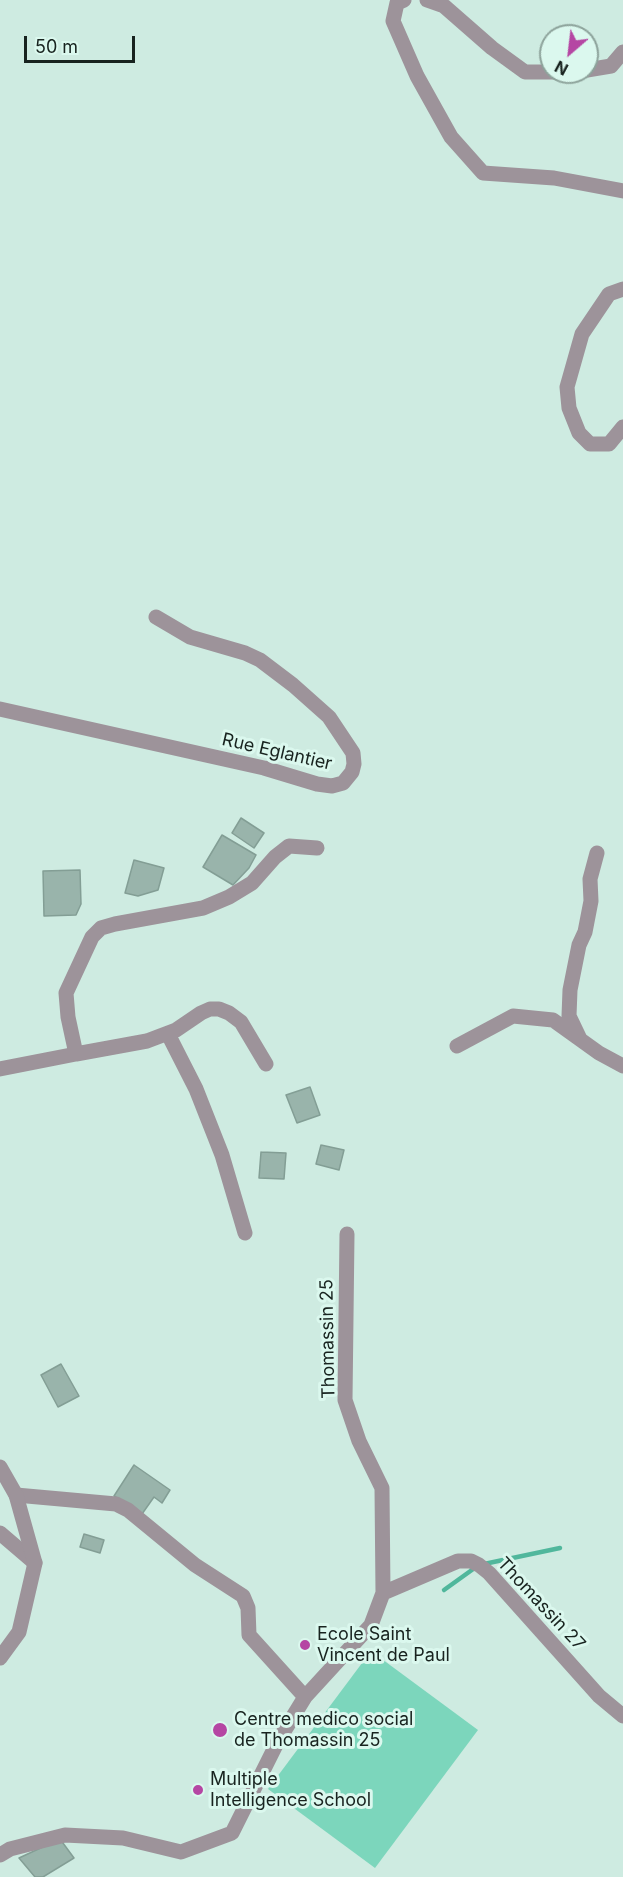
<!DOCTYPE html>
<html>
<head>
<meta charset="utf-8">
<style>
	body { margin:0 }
	#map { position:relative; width:623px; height:1877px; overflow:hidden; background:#ceebe1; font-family:Inter,sans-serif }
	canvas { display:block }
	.north { position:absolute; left:539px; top:24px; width:60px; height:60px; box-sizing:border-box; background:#dbf8ee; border:2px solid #8da39b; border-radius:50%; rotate:208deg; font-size:16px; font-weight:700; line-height:24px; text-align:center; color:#18231f }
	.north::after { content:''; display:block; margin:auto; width:21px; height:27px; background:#b546a3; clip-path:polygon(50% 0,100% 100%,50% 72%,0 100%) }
	.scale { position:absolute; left:24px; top:36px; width:111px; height:27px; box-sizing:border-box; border:3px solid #18231f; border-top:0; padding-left:8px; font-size:18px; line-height:21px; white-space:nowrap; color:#18231f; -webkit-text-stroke:4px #dbf8ee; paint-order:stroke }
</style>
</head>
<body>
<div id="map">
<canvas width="623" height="1877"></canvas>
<div class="north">N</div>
<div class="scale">50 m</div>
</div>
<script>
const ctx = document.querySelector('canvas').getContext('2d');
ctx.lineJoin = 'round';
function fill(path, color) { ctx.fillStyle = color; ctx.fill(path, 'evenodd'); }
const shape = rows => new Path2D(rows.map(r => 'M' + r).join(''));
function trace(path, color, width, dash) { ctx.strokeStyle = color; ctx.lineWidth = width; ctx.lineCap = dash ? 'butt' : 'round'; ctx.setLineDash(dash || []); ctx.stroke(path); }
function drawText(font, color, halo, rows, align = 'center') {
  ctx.font = font + ' Inter,sans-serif'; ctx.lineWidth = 6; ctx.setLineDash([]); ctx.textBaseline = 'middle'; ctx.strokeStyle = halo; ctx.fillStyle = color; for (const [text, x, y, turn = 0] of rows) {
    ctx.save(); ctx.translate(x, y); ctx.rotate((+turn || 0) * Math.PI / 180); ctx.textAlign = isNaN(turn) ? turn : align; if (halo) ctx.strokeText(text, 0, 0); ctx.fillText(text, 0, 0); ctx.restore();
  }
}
fill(shape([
	[371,1651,478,1730,375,1868,268,1789]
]), '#7cd6bc');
trace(shape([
	[484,1564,560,1548],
	[444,1590,476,1567]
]), '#50b79c', 4.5);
const building = shape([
	[241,818,264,833,254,848,232,833,241,818],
	[222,835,256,855,249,868,233,885,203,867,222,835],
	[134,860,164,868,158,890,138,896,125,893,134,860],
	[80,870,81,904,76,915,44,916,43,871,80,870],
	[310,1087,320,1115,297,1123,286,1095,310,1087],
	[321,1145,344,1150,339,1170,316,1164,321,1145],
	[261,1152,286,1153,284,1179,259,1178,261,1152],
	[61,1364,79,1396,58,1407,41,1375,61,1364],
	[134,1465,170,1490,162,1503,154,1497,142,1514,114,1496,134,1465],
	[84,1534,104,1540,100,1553,80,1547,84,1534],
	[60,1839,74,1858,43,1877,35,1877,19,1858,60,1839]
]);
fill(building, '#99b4ab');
trace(building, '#839e95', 1.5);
trace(shape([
	[404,0,397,3,393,21,417,76,451,137,483,173,554,178,623,191],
	[427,0,444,6,492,48,525,72,576,72],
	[587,70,611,66,623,52],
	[623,289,609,294,582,334,567,387,569,408,579,433,590,444,609,444,623,427],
	[0,709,264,768,317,784,332,786,343,783,352,772,354,764,353,753,329,717,293,685,260,660,245,653,190,637,156,617],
	[168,1034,196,1089,222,1155,245,1233],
	[580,1039,569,1016,570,990,579,945,585,932,591,901,590,879,597,853],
	[457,1046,513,1016,553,1020,599,1053,623,1066],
	[76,1054,147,1041,176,1030,201,1013,210,1009,219,1009,229,1013,241,1022,266,1064],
	[0,1069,76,1054,68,1017,66,993,92,937,101,928,115,924,203,908,229,897,252,883,275,857,289,846,317,848],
	[16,1495,116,1504,128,1510,195,1565,243,1596,248,1608,249,1635,305,1697],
	[0,1533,35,1563],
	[383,1593,458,1561,471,1561,479,1565,489,1573,599,1696,623,1716],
	[0,1855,10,1849,65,1835,123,1838,181,1852,232,1833,278,1741,305,1697,371,1625,383,1593,382,1488,359,1441,345,1400,347,1234]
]), '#9d939a', 15);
trace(shape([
	[0,1467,16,1495,35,1563,19,1632,0,1658]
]), '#9d939a', 15);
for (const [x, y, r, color] of [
	[305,1645,6,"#b546a3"],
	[220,1730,8,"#b546a3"],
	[198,1790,6,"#b546a3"]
]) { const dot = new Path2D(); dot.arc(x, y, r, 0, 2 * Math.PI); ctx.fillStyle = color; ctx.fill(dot); trace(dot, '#dbf8ee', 2); }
drawText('18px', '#18231f', '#dbf8ee', [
	["Rue Eglantier",277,752,13],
	["Thomassin 25",328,1339,-91],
	["Thomassin 27",541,1604,47]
]);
drawText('18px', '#18231f', '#dbf8ee', [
	["Ecole Saint",317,1635],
	["Vincent de Paul",317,1656],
	["Centre medico social",234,1720],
	["de Thomassin 25",234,1741],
	["Multiple",210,1780],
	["Intelligence School",210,1801]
], 'left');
</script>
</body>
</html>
